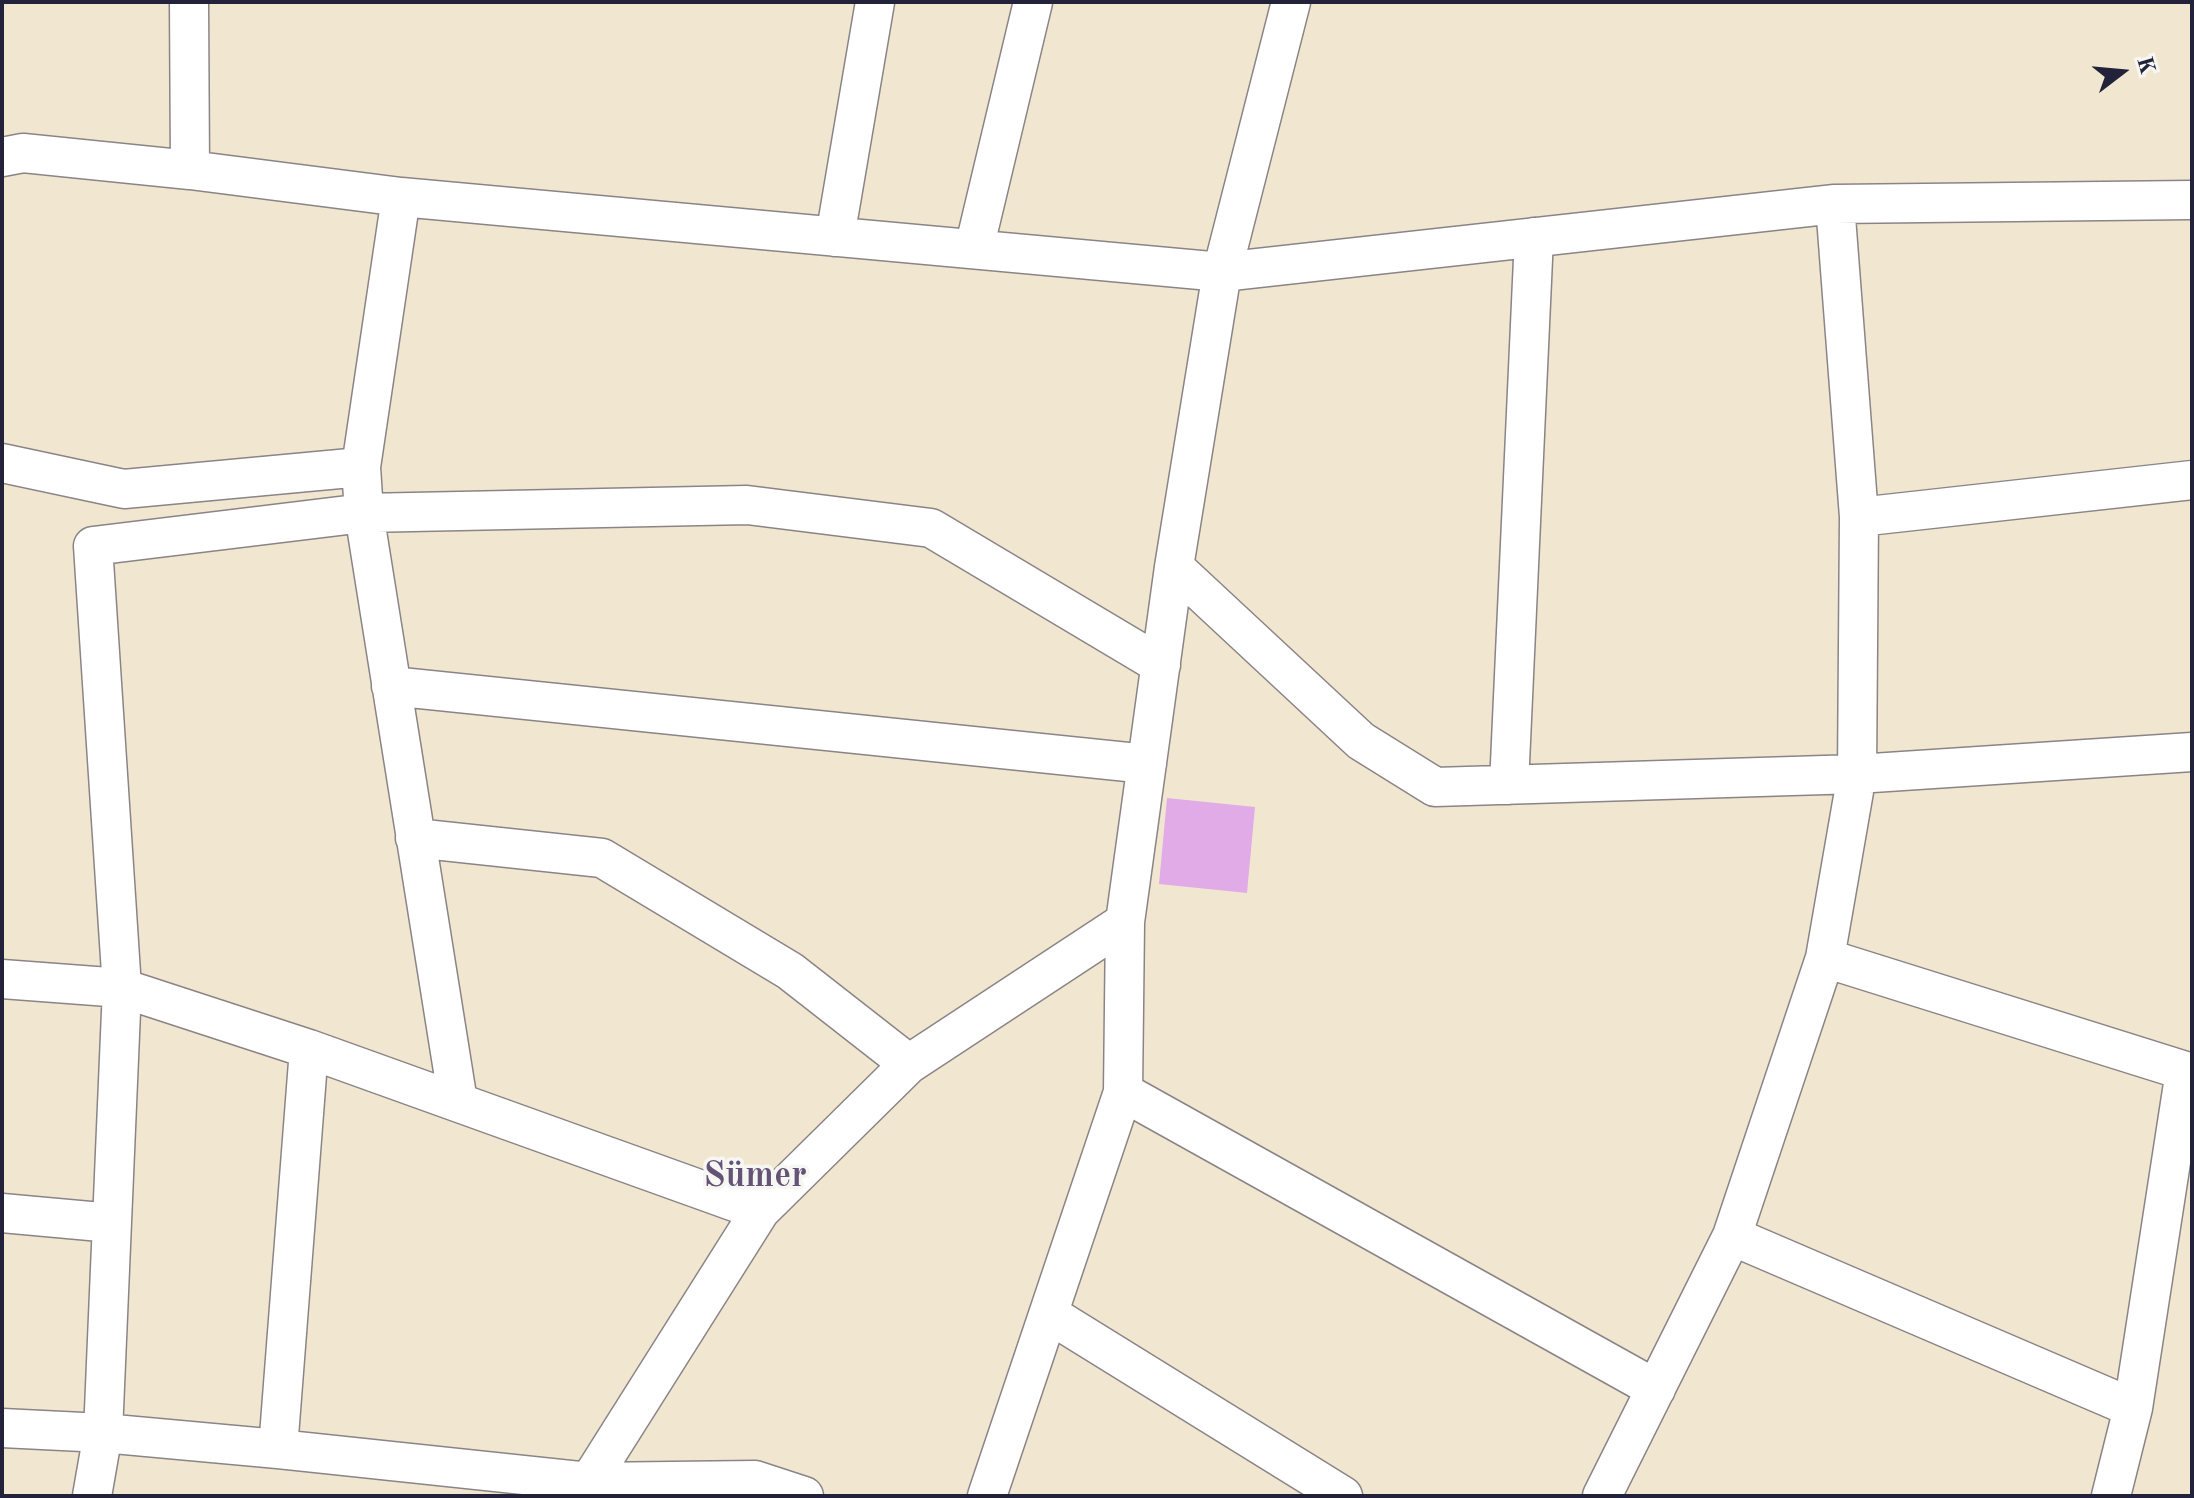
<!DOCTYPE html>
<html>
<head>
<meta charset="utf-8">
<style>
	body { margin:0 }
	#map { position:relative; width:2194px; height:1498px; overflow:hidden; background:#f1e7d1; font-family:"Old Standard TT",serif }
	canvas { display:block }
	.frame { position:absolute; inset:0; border:4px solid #22223b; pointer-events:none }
	.north { position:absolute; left:2082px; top:32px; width:80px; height:80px; -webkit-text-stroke:6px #f6f6f2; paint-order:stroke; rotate:74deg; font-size:22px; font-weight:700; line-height:32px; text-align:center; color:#22223b }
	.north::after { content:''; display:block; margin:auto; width:28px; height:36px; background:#22223b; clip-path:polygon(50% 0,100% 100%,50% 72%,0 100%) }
</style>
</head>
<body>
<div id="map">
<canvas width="2194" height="1498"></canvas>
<div class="frame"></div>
<div class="north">K</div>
</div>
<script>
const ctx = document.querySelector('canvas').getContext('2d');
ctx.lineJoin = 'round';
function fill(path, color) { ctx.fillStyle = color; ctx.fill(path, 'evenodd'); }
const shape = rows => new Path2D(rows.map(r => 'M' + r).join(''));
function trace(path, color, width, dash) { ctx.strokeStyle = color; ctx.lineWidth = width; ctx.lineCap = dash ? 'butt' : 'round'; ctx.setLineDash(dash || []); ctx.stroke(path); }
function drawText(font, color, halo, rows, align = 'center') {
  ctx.font = font + ' "Old Standard TT",serif'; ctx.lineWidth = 7; ctx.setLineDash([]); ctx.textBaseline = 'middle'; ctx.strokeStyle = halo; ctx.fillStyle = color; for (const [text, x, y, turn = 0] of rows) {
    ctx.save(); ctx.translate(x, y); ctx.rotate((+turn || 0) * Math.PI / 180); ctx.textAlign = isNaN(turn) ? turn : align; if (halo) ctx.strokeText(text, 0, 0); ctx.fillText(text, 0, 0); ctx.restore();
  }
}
fill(shape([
	[1167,798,1255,807,1247,893,1159,884]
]), '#e1abe7');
const street = shape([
	[189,2,190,170],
	[2,157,23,153,190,170,401,197,1222,272,1835,204,2192,200],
	[401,197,361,467,364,513,458,1102],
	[835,237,875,2],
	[974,249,1033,2],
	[2,463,124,489,361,467],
	[1859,517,2192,480],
	[1174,567,1361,741,1435,787,1857,774,2192,752],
	[391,686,1147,764],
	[1509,785,1534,237],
	[415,838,602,858,790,971,909,1064],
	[1825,958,2192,1073],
	[2,979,122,988,309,1049,760,1211],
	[1123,1092,1656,1389],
	[2,1213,112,1223],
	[1732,1236,2133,1408],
	[1049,1314,1343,1496],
	[2,1428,103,1433,278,1449,589,1482,755,1480,804,1496],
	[278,1449,309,1049],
	[92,1496,103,1433,122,988,93,546,364,513,747,505,931,528,1161,665],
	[585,1496,589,1482,760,1211,909,1064,1125,922],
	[987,1496,1123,1092,1125,922,1174,567,1222,272,1291,2],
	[1602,1496,1732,1236,1825,958,1857,774,1859,517,1835,204],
	[2111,1496,2133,1408,2185,1071]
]);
trace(street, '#8a8486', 41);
trace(street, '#fff', 38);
drawText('bold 36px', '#655277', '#f6f6f2', [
	["Sümer",755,1177]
]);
</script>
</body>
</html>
